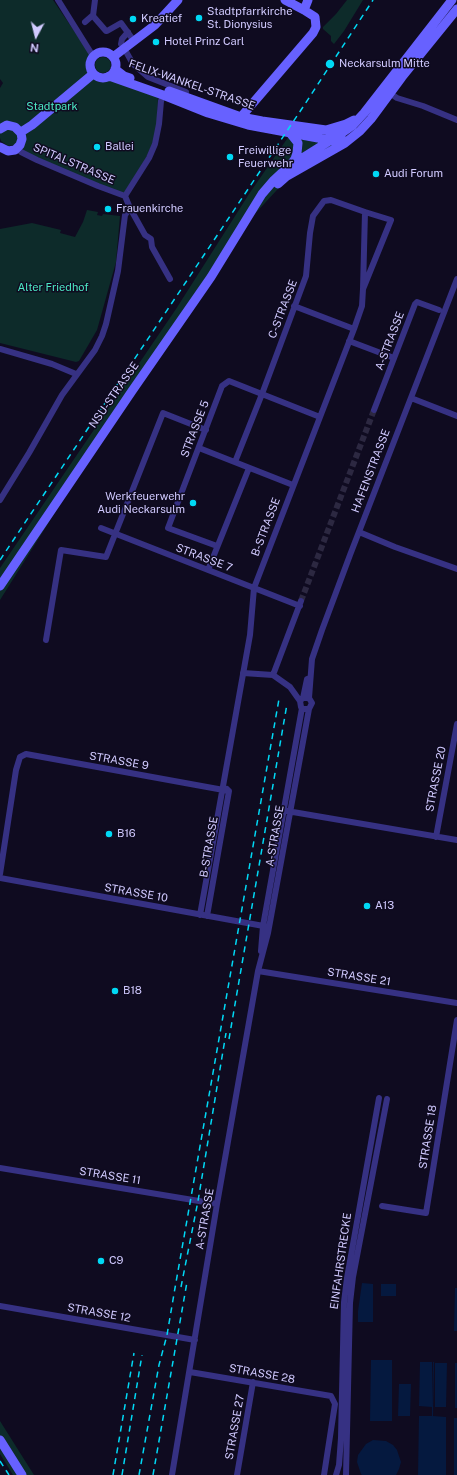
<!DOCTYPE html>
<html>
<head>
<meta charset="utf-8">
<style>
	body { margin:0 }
	#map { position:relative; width:457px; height:1475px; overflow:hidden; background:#0f0b20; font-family:"Public Sans",sans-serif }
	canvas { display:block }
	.north { position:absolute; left:16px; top:16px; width:40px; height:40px; -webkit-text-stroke:3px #0f0b20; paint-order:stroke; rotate:187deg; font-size:11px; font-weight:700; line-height:16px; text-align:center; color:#d1caff }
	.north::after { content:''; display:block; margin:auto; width:14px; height:18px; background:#d1caff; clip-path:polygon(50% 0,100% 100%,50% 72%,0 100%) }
</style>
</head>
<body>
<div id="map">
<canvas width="457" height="1475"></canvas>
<div class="north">N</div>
</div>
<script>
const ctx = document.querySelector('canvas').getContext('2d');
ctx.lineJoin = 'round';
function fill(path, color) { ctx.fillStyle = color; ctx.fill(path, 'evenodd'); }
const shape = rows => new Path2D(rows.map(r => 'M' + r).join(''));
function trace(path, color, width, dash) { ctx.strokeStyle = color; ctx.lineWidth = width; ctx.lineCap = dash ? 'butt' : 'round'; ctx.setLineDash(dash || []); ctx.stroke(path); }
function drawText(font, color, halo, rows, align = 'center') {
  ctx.font = font + ' "Public Sans",sans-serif'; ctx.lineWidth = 3; ctx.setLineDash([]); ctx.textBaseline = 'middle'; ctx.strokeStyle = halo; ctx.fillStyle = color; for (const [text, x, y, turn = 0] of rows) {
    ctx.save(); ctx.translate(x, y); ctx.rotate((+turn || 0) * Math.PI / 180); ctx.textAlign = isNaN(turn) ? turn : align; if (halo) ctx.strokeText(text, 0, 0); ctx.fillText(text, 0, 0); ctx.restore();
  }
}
fill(shape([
	[0,0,53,0,94,60,91,67,93,75,98,78,110,79,158,97,157,125,154,140,146,158,124,193,113,190,26,153,14,145,8,146,1,141,0,138,0,88,3,83,0,79],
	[347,0,363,0,344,31,334,44,331,41,331,36,323,29,323,27,336,14],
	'95 65a8 8 0 1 1 16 0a8 8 0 1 1-16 0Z',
	[289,136,342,146,288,178,252,217,125,401,0,600,0,568,176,309,249,194],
	[87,210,98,212,97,215,102,216,103,214,120,216,116,262,97,330,79,361,76,362,0,343,0,229,32,223,61,230,60,233,75,237,83,222],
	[0,1421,34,1475,13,1475,0,1454]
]), '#0d2b2a');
fill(shape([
	[362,1283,373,1284,373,1322,358,1322,358,1311],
	[381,1284,396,1284,396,1296,381,1296],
	[455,1288,457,1288,457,1331,454,1331],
	[371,1360,392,1360,392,1421,370,1421],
	[420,1362,432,1362,432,1406,433,1362,434,1362,433,1416,446,1417,446,1475,418,1475,419,1416,432,1416,432,1407,419,1406],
	[435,1363,447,1363,446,1407,435,1407],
	[455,1363,457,1363,457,1408,455,1408],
	[399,1384,411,1384,410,1416,398,1416],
	[454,1418,457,1418,457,1475,454,1475],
	[373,1440,386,1441,393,1445,397,1450,401,1462,399,1469,396,1475,362,1475,361,1474,357,1462,358,1455,366,1444]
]), '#05193f');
trace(shape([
	[301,601,374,410]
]), '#2c2841', 6, [6, 3]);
trace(shape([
	[58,0,93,56],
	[95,0,93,16,106,31,107,31,121,23,134,41],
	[85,22,93,15],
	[121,44,122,39,128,32],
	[124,48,133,64,148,77,186,92],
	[388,92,397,98,423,106,457,120],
	[17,148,21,152,37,160,98,186,125,196],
	[125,196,149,158,155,144,159,124,161,101,163,95,166,95],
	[125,196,130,208,145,235,151,239,152,247,170,279],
	[294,306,354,329],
	[349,341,394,358],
	[0,349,52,364,76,374],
	[411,398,457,416],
	[374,410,415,304,417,302,439,310],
	[199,448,293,485],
	[235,462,262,394,306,276,310,233,313,216,324,201,331,200,365,212],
	[0,500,29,453,62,395,95,350,102,336,106,324,118,271,125,215,130,208],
	[101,528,300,606],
	[359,532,395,547,457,569],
	[217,546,168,528,222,386,229,381,320,417],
	[208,570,249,468],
	[46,640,61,550,106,557,163,413,206,430],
	[243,673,273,675,290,687,300,701],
	[273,675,301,601],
	[303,698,307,679,310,678],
	[309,698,312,659,322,630,350,555,457,279],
	[287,811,457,840],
	[436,837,457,724],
	[0,874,16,770,20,757,26,754,229,791],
	[0,878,269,927],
	[200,915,250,635,254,588,354,329,362,306,363,289,391,220,365,212,363,289],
	[207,916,229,791,227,789],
	[261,951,263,926,302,708,303,709],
	[258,971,457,1003],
	[0,1168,217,1204],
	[382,1206,426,1213,457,1020],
	[0,1306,195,1340],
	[190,1372,331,1396,335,1404,324,1475],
	[172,1475,217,1204,258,971,268,933,309,709,312,703,309,698,303,698,300,701,301,707,303,709,309,709],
	[237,1475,253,1382],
	[336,1475,339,1465,341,1438,344,1302,347,1278,379,1098],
	[346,1475,350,1303,353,1277,387,1099]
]), '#363183', 6);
trace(shape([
	[304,10,308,0],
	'90 65a13 13 0 1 1 26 0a13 13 0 1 1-26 0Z',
	[113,57,155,25,178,0],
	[115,69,124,76,130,78],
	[109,76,163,95,208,113,248,125,334,141],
	[169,91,241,117,262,121,326,130,334,133,342,139],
	[237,120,241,117,313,33,316,27,315,17,304,10,285,0],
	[0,129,7,125,15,127,21,133,22,139,20,145,15,150,8,151,0,147],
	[326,130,346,124,354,120],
	[21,132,32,125,93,74],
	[290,133,298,143,297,153,295,159,292,163],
	[278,184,287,176,345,143,360,131,371,119,402,77,457,9],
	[0,586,132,391,211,277,262,194,274,180,288,167,339,135,353,125,364,113,452,0],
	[0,1440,22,1475]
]), '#6761ff', 9);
trace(shape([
	[0,560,303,107,373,0],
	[229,1039,287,704],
	[181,1287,198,1201,226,1033],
	[0,1461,9,1475],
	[113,1475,134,1353],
	[122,1475,142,1355],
	[139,1475,159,1365,167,1335,175,1288,279,699],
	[153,1475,187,1282]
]), '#00d9f5', 1.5, [6, 5]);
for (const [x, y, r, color] of [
	[199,18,4,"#00d9f5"],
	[133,19,4,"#00d9f5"],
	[156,42,4,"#00d9f5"],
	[330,64,5,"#00d9f5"],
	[97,147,4,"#00d9f5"],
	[230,157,4,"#00d9f5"],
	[376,174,4,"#00d9f5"],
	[108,209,4,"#00d9f5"],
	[193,503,4,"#00d9f5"],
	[109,834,4,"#00d9f5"],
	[367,906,4,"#00d9f5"],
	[115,991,4,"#00d9f5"],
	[101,1261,4,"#00d9f5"]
]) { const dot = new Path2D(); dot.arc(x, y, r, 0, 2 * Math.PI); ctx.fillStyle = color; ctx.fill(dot); trace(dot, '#0f0b20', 1.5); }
drawText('11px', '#d1caff', '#0f0b20', [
	["Stadtpfarrkirche",207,12],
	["St. Dionysius",207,25],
	["Kreatief",141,19],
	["Hotel Prinz Carl",164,42],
	["Neckarsulm Mitte",339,64],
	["Ballei",105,147],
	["Freiwillige",238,151],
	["Feuerwehr",238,164],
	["Audi Forum",384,174],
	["Frauenkirche",116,209],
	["Werkfeuerwehr",185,497,"right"],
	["Audi Neckarsulm",185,510,"right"],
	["B16",117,834],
	["A13",375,906],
	["B18",123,991],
	["C9",109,1261]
], 'left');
drawText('11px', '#d1caff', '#0f0b20', [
	["FELIX-WANKEL-STRASSE",192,85,19],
	["SPITALSTRASSE",74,164,23],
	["C-STRASSE",283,309,-69],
	["A-STRASSE",390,341,-69],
	["NSU-STRASSE",114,395,-55],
	["STRASSE 5",195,429,-69],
	["HAFENSTRASSE",371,471,-69],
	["B-STRASSE",266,527,-69],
	["STRASSE 7",204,558,21],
	["STRASSE 9",119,761,10],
	["STRASSE 20",436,779,-79],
	["A-STRASSE",275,836,-80],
	["B-STRASSE",209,847,-80],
	["STRASSE 10",136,893,10],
	["STRASSE 21",359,977,9],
	["STRASSE 18",428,1137,-81],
	["STRASSE 11",110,1176,9],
	["A-STRASSE",205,1219,-80],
	["EINFAHRSTRECKE",341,1261,-82],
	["STRASSE 12",99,1313,10],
	["STRASSE 28",262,1374,10],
	["STRASSE 27",235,1427,-80]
]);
drawText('11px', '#4ce9c4', '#0f0b20', [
	["Stadtpark",52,107],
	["Alter Friedhof",53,288]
]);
</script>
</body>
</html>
